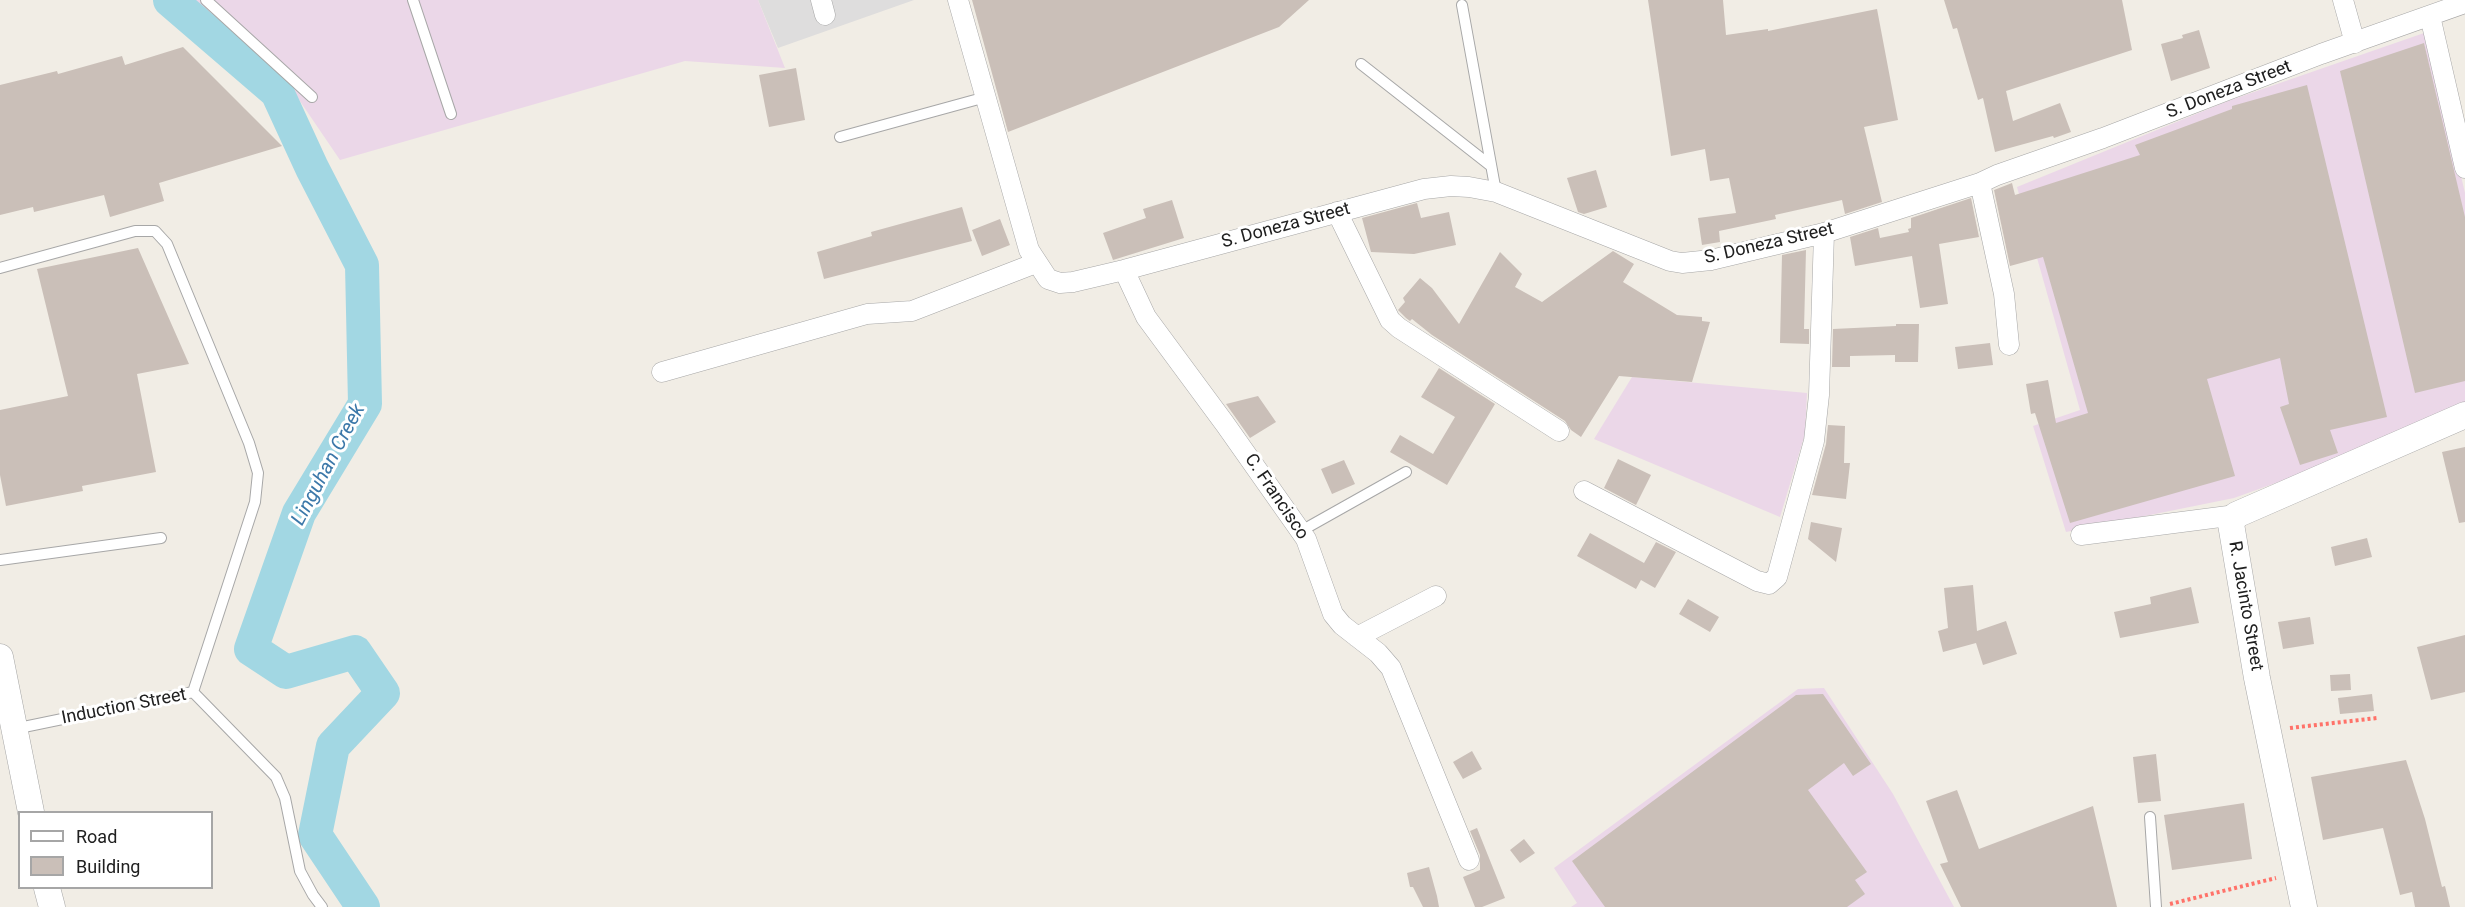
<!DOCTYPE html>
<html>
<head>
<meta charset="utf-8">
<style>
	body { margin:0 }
	#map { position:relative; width:2465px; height:907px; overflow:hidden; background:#f1ede5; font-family:Roboto,sans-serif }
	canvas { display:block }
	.legend { position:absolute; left:18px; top:811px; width:195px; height:78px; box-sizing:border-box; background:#fff; border:2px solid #a6a6a6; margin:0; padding:8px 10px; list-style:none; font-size:18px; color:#202020 }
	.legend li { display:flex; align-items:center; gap:12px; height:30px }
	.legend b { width:30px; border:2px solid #a6a6a6 }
</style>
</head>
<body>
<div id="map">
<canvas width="2465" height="907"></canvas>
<ul class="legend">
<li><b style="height:8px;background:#fff"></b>Road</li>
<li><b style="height:16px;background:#cabfb8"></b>Building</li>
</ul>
</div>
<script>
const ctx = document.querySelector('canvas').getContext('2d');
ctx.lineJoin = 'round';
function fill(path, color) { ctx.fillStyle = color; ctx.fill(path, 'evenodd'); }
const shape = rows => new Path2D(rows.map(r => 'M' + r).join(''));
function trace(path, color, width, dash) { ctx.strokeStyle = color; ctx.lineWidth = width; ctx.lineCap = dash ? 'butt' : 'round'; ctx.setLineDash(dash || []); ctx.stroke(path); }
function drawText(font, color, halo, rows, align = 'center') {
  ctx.font = font + ' Roboto,sans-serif'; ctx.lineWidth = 6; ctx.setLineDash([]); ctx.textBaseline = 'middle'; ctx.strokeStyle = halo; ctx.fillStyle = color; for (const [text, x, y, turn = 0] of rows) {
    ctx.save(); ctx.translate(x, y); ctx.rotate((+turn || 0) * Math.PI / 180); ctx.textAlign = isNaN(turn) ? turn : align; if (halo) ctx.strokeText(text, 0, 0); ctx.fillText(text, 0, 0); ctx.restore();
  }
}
fill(shape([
	[758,0,914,0,778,48]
]), '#dedddd');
fill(shape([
	[194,0,758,0,785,68,685,61,340,160,289,85],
	[2427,32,2465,193,2465,402,2348,457,2234,498,2066,532,2033,426,2080,410,2017,187,2228,101],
	[1632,377,1807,393,1805,434,1780,517,1594,439],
	[1824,688,1893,794,1954,907,1571,907,1577,903,1554,868,1798,689]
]), '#ebd7e8');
trace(shape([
	[170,0,277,92,312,168,362,265,365,404,299,513,251,649,286,672,355,652,383,693,333,746,315,835,363,907]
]), '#a2d7e3', 34);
fill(shape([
	[972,0,1309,0,1279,27,1008,132],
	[1648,0,1723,0,1726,35,1768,29,1768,31,1877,9,1898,120,1864,127,1882,202,1845,214,1842,200,1775,215,1776,219,1719,231,1720,242,1702,245,1698,218,1736,213,1729,178,1710,181,1705,149,1671,156],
	[1944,0,2122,0,2132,50,2006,91,2013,121,2060,103,2071,132,2054,138,2053,136,1995,152,1983,98,1978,100,1957,28,1953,29],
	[2199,30,2210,68,2171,81,2161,44,2183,38,2182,35],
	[2424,43,2465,217,2465,381,2415,393,2340,71],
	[183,47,282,146,159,183,164,201,110,217,104,195,34,212,33,207,0,215,0,85,57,71,58,74,122,56,125,65],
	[796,68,805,120,769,127,759,75],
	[2307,85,2387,417,2330,430,2338,453,2300,465,2280,407,2289,404,2280,358,2207,379,2235,476,2070,523,2035,413,2031,414,2026,384,2048,380,2056,423,2088,413,2043,257,2010,266,1994,190,2012,183,2015,195,2140,155,2135,145,2232,109,2232,106],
	[1596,170,1607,207,1584,214,1578,212,1567,178],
	[1971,198,1979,237,1939,244,1948,304,1920,308,1912,256,1855,266,1850,237,1878,228,1880,238,1909,232,1908,229,1911,228,1911,218],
	[1172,200,1184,238,1113,260,1103,233,1146,218,1143,209],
	[1417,203,1421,218,1449,212,1456,245,1414,254,1371,252,1362,218],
	[962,207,972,241,824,279,817,252,872,236,871,232],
	[1000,219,1010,245,982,256,972,230],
	[138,248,189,364,137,374,156,472,82,486,83,491,6,506,0,475,0,410,68,396,37,269],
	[1806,250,1804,329,1809,329,1809,344,1780,343,1782,255],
	[1613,251,1634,264,1623,282,1677,315,1702,317,1702,321,1710,322,1692,382,1619,376,1581,437,1571,430,1565,421,1432,335,1412,319,1410,321,1406,318,1398,310,1405,302,1403,298,1420,278,1432,288,1459,324,1500,252,1522,274,1515,287,1542,302],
	[1896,324,1919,324,1918,362,1895,362,1895,355,1850,356,1850,367,1832,367,1833,329,1896,326],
	[1990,343,1993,365,1958,369,1955,347],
	[1439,368,1495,404,1447,485,1390,452,1400,435,1433,454,1455,417,1421,397],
	[1258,396,1276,422,1250,438,1226,404],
	[1828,425,1845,426,1844,463,1850,463,1846,499,1812,495,1826,444],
	[2465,447,2465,522,2459,523,2442,452],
	[1618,459,1651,475,1636,505,1604,488],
	[1344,460,1355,484,1332,494,1321,469],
	[1811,522,1842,528,1836,562,1808,539],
	[1590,533,1644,563,1656,542,1676,552,1655,588,1641,580,1636,589,1577,556],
	[2367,538,2372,557,2335,566,2331,547],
	[1973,585,1977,631,2006,621,2017,654,1983,665,1976,643,1943,652,1938,631,1948,628,1944,588],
	[2191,587,2199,623,2120,638,2114,612,2151,604,2150,597],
	[1688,599,1719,617,1710,632,1679,614],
	[2310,617,2314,644,2283,649,2278,622],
	[2465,635,2465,692,2431,700,2417,647],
	[2350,674,2351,690,2331,691,2330,675],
	[1823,694,1871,764,1853,776,1844,763,1808,790,1867,872,1855,880,1865,894,1847,907,1605,907,1572,861,1796,695],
	[2372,694,2374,711,2340,714,2338,698],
	[1472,751,1482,769,1463,779,1453,762],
	[2156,754,2161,801,2138,803,2133,757],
	[2406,760,2425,819,2442,887,2445,886,2450,907,2415,907,2412,892,2400,895,2383,828,2323,840,2311,777],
	[1957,790,1979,849,2093,806,2117,907,1961,907,1940,864,1948,862,1926,801],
	[2244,803,2252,859,2172,870,2164,815],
	[1477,828,1505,898,1482,907,1475,907,1463,877,1480,870,1480,855,1470,831],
	[1524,839,1535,853,1520,863,1510,850],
	[1429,867,1437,896,1439,907,1423,907,1413,887,1410,887,1407,873]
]), '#cabfb8');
const service = shape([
	[206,0,312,97],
	[413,0,451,114],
	[1462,5,1496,192],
	[1361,64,1491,166],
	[840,137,986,97],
	[0,268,135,231,155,231,167,244,249,443,258,473,255,502,193,692],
	[1301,531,1406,472],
	[0,560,161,538],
	[193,692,276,777,285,798,300,871,313,895,322,907],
	[14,729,193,692],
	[2150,817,2156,907]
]);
const minor = shape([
	[821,0,825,15],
	[958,0,1029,250,1048,279,1060,283,1073,282,1124,270,1424,189,1451,186,1469,187,1496,192,1670,261,1682,263,1711,260,1824,233,1980,183,1997,175,2103,138,2321,54,2465,3],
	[2343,0,2355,43],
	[2430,16,2465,168],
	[1980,183,2004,294,2009,345],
	[1337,212,1390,320,1399,328,1559,431],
	[1124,270,1146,317,1225,424,1306,539,1333,614,1342,625,1378,653,1391,668,1469,860],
	[662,372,867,314,912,311,1036,263],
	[1584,491,1757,581,1769,584,1777,577,1814,441,1819,395,1824,233],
	[2081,535,2236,515],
	[1357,637,1436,596]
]);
const tertiary = shape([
	[0,657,31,812],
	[47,888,52,907],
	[2304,907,2257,678,2231,524,2236,515,2465,415]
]);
trace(service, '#a7a7a7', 12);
trace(minor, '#a7a7a7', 21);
trace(tertiary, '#a7a7a7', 27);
trace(shape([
	[2290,728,2377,718],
	[2170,904,2276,878]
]), '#ff7269', 4, [3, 3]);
trace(service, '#fff', 10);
trace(minor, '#fff', 20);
trace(tertiary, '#fff', 26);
drawText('18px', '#202020', '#fff', [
	["S. Doneza Street",2229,90,-21],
	["S. Doneza Street",1286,226,-15],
	["S. Doneza Street",1769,244,-13],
	["C. Francisco",1276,497,56],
	["R. Jacinto Street",2245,606,80],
	["Induction Street",124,707,-11]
]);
drawText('italic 20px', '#3c78a9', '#fff', [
	["Linguhan Creek",329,465,-62]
]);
</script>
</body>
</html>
